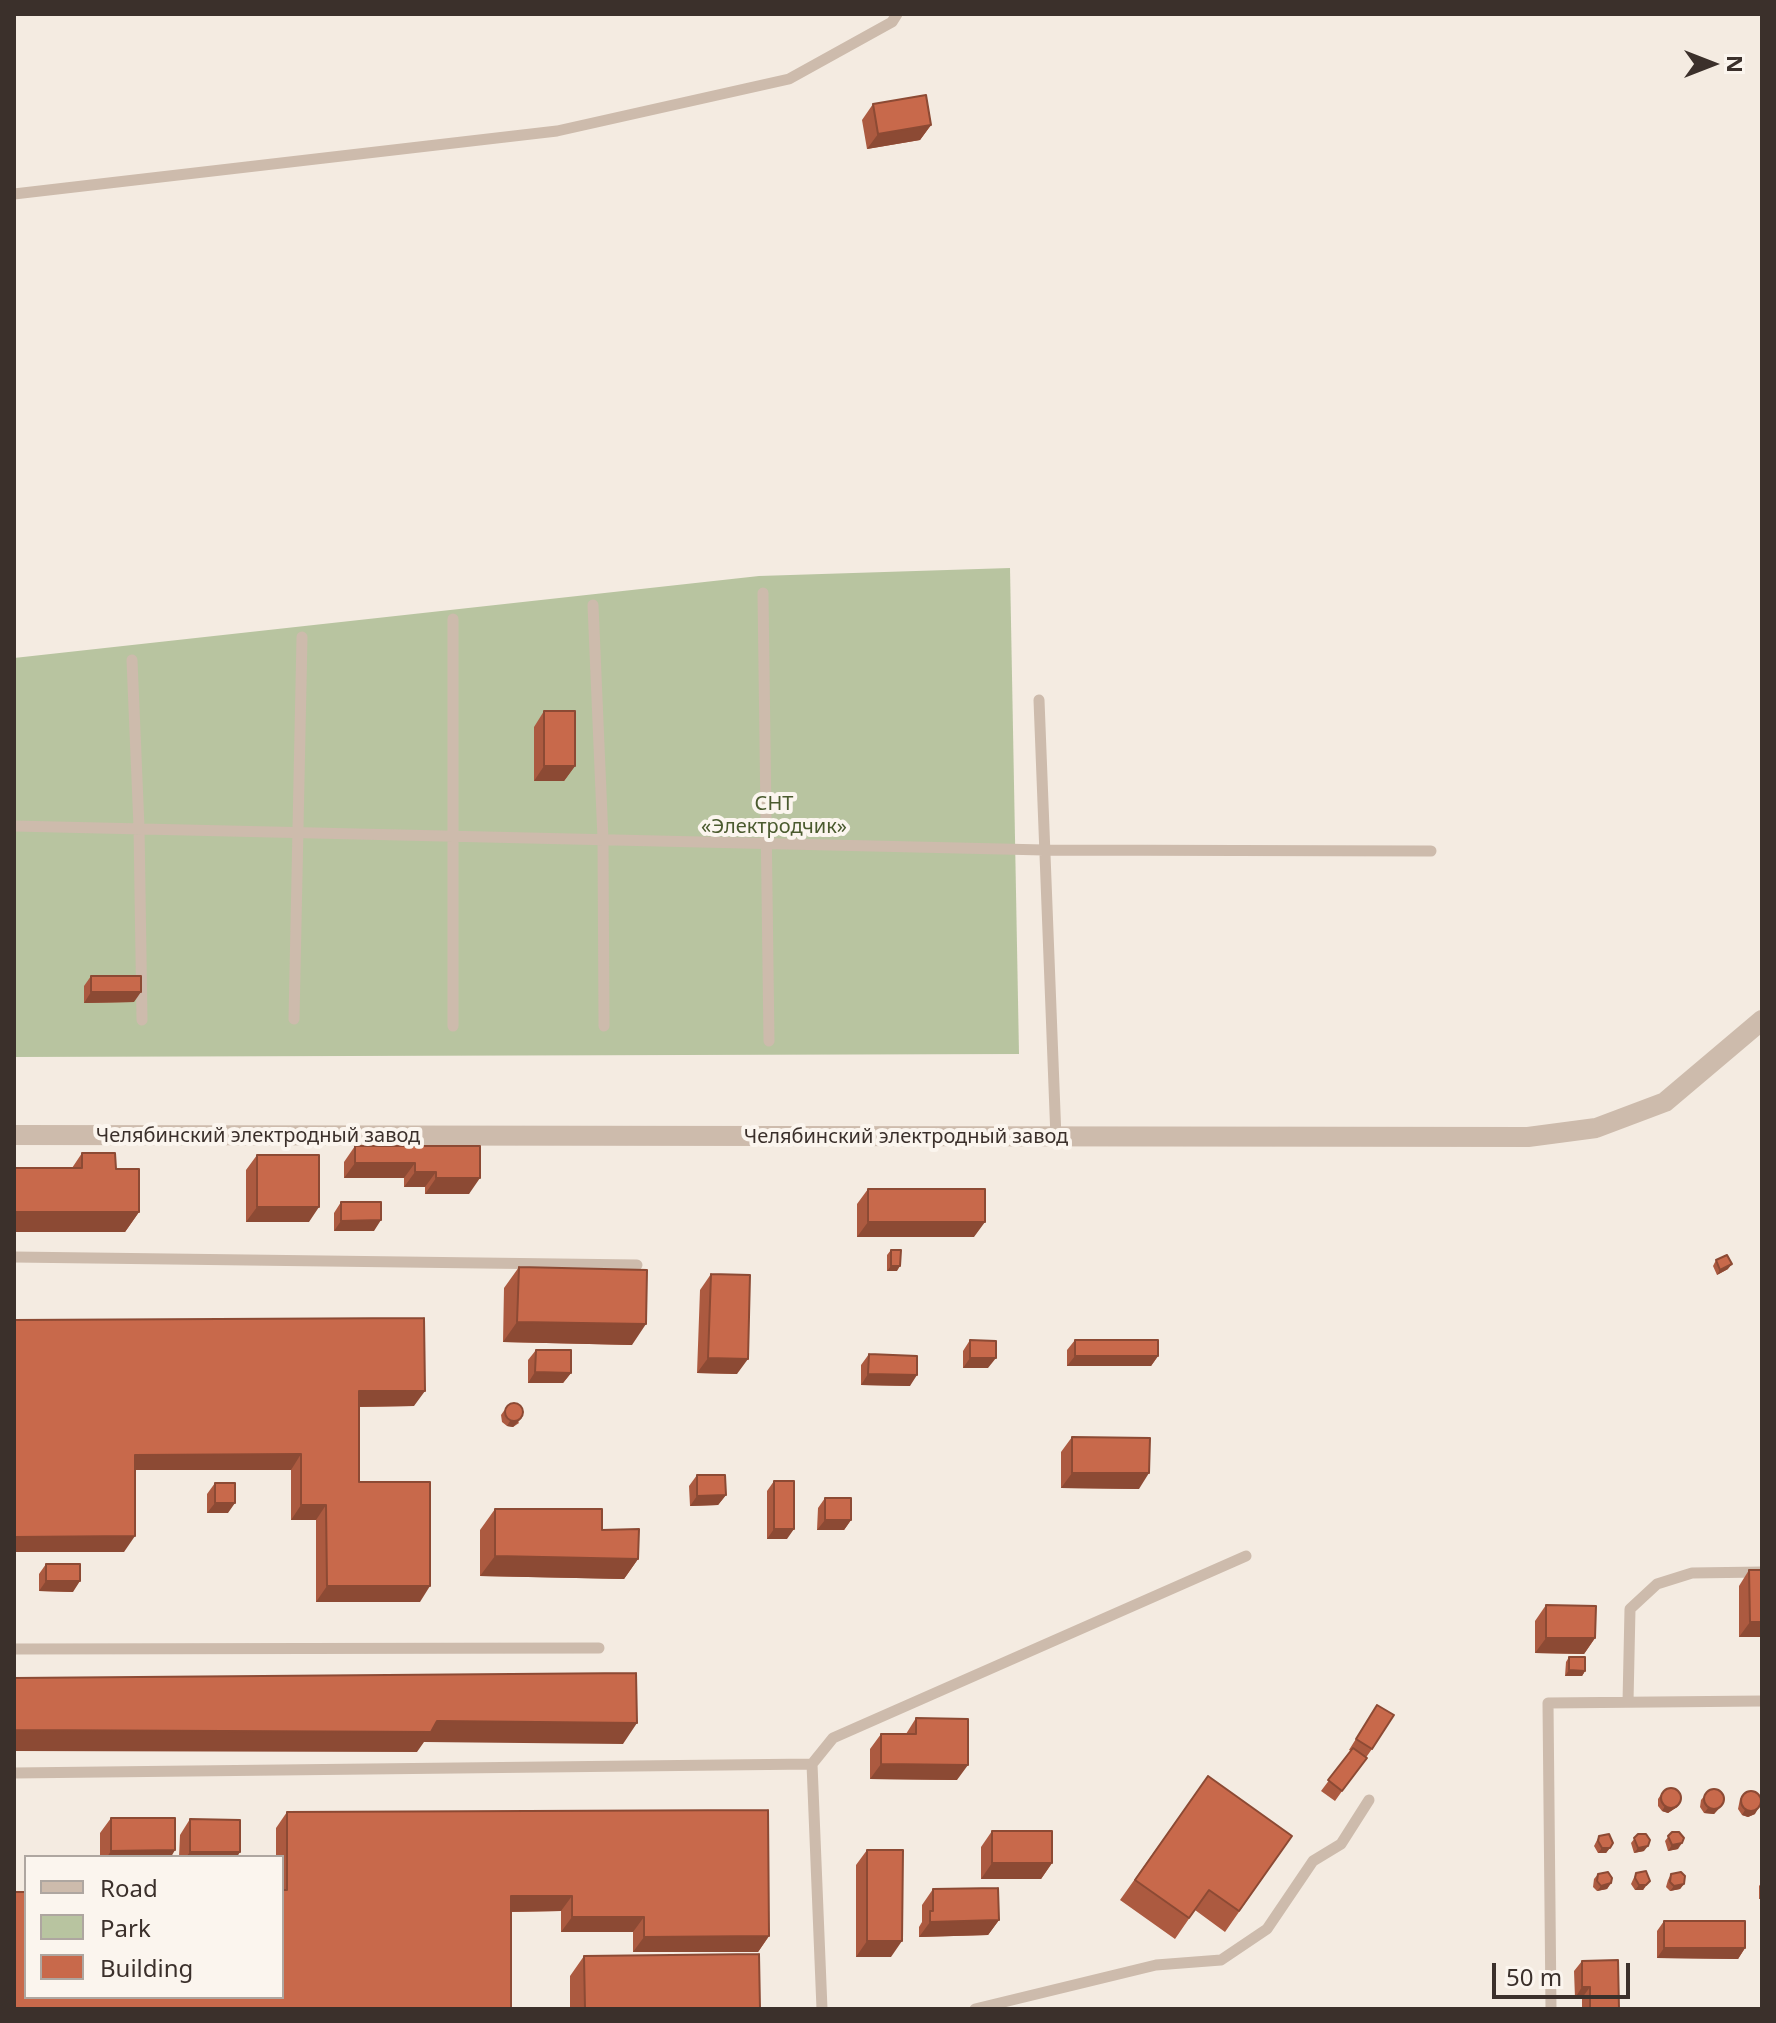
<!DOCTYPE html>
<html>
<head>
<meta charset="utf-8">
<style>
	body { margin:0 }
	#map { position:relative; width:1776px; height:2023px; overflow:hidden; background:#f4ebe1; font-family:"Noto Sans",sans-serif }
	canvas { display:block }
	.frame { position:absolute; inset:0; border:16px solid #3b302b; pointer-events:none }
	.legend { position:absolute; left:24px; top:1855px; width:260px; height:144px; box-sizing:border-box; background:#fbf5ee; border:2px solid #aea6a0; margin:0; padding:10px 14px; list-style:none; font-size:24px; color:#3b302b }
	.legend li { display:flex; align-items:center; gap:16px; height:40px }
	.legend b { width:40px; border:2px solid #aea6a0 }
	.north { position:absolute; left:1672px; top:24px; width:80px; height:80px; -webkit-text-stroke:6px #fbf5ee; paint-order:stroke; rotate:90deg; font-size:22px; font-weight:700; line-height:32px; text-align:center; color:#3b302b }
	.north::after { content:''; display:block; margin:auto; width:28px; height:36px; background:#3b302b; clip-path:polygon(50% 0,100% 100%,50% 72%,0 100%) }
	.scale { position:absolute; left:1492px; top:1963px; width:138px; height:36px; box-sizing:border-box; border:4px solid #3b302b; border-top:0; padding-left:10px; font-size:24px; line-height:28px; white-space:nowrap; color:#3b302b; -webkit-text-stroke:6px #fbf5ee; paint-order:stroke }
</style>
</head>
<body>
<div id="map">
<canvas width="1776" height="2023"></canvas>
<div class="frame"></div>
<ul class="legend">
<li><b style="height:10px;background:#cdbbac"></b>Road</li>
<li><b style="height:22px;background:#b8c4a0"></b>Park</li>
<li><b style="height:22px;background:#c8694b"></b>Building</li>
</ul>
<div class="north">N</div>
<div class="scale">50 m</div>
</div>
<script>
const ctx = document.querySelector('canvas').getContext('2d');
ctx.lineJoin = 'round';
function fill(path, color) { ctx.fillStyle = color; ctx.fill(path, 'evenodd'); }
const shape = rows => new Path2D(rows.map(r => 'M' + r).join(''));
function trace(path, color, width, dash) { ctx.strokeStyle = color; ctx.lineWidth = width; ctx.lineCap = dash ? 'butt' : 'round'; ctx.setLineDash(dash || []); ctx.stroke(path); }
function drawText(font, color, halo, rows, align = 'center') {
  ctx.font = font + ' "Noto Sans",sans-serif'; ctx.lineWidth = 8; ctx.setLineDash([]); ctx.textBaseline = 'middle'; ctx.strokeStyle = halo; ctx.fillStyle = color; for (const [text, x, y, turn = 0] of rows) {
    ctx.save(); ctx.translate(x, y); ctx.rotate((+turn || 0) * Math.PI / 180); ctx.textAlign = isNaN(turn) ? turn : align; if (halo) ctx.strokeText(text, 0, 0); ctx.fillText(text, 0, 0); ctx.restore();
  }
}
fill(shape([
	[1010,568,1019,1054,14,1057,14,658,759,576]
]), '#b8c4a0');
trace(shape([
	[14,194,557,131,789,79,892,22,897,14],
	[763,593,769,1041],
	[593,605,603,839,604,1026],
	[453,619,453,1026],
	[132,660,139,827,142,1020],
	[1039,700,1056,1138],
	[14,826,1044,850,1431,851],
	[294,1019,302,637],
	[14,1257,637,1265],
	[14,1649,599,1648],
	[1628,1702,1630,1609,1657,1584,1692,1573,1762,1572],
	[14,1773,812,1764],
	[822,2009,812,1764,833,1738,1246,1556],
	[975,2009,1156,1965,1221,1960,1267,1929,1313,1861,1341,1844,1369,1800],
	[1551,2009,1548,1703,1762,1701]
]), '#cdbbac', 11);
trace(shape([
	[14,1135,1528,1137,1596,1128,1665,1102,1762,1020]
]), '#cdbbac', 20);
fill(shape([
	[873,104,931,125,920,140,867,149,862,120],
	[544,711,575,766,564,781,534,781,534,727],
	[91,976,134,1002,84,1003,84,986],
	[355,1146,480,1146,469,1194,425,1194,425,1187,404,1187,404,1178,344,1178,344,1162],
	[82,1153,116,1169,139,1212,125,1232,14,1232,14,1168,72,1168],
	[257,1155,309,1222,246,1222,246,1170],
	[868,1189,974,1237,857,1237,857,1204],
	[341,1202,374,1231,334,1231,334,1213],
	[891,1250,897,1271,887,1271,887,1255],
	[1716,1260,1728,1269,1717,1275,1713,1266],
	[519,1267,632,1345,503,1342,504,1288],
	[711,1274,737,1374,697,1373,700,1290],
	[14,1320,414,1406,359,1407,359,1482,420,1602,316,1602,316,1520,291,1520,291,1470,135,1470,124,1552],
	[970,1340,988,1368,963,1368,963,1351],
	[1075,1340,1158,1356,1151,1366,1067,1366,1067,1350],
	[536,1350,571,1373,563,1383,528,1383,528,1360],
	[869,1354,910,1386,861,1385,861,1365],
	[508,1405,519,1423,513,1427,507,1426,502,1422,501,1415],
	[1072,1437,1139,1489,1061,1488,1061,1452],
	[697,1475,726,1495,718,1505,690,1506,689,1486],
	[774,1481,787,1539,767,1539,767,1491],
	[215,1483,228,1513,207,1513,207,1494],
	[825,1498,851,1520,844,1530,817,1530,818,1508],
	[495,1509,602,1530,638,1559,624,1579,480,1576,480,1530],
	[46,1564,73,1592,39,1591,39,1574],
	[1749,1570,1762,1637,1739,1637,1739,1586],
	[1546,1605,1595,1638,1584,1654,1535,1653,1535,1621],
	[1569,1657,1585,1671,1582,1676,1565,1676,1566,1662],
	[1377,1705,1372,1749,1335,1801,1321,1791,1351,1751,1349,1750],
	[916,1718,957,1780,870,1779,870,1749,881,1734,906,1734],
	[1208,1776,1292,1836,1225,1932,1195,1910,1175,1939,1120,1900],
	[1662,1793,1680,1802,1677,1807,1668,1813,1662,1811,1658,1806,1658,1799],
	[1744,1794,1755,1814,1748,1817,1742,1815,1738,1809,1740,1799],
	[1705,1795,1723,1804,1714,1814,1704,1813,1700,1807,1701,1800],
	[287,1812,769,1936,758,1952,633,1952,633,1932,561,1932,561,1911,511,1912,282,1997,282,1857,276,1857,276,1828],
	[111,1818,171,1857,100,1857,100,1833],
	[190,1819,237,1857,179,1857,180,1835],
	[992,1831,1052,1863,1041,1879,981,1879,981,1847],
	[1672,1832,1678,1849,1668,1851,1665,1841],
	[1638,1834,1644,1851,1634,1853,1631,1843],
	[1599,1836,1613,1843,1606,1853,1598,1853,1594,1846],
	[867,1850,891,1957,856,1957,856,1865],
	[1636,1873,1650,1881,1643,1890,1635,1890,1631,1884],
	[1598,1874,1611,1883,1607,1889,1597,1891,1593,1887,1594,1879],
	[1671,1874,1684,1884,1680,1889,1670,1891,1666,1887,1668,1880],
	[1762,1882,1762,1899,1759,1899,1759,1886],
	[933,1889,999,1920,988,1935,919,1937,919,1927,922,1922,922,1905],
	[1664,1921,1745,1948,1738,1959,1657,1958,1657,1931],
	[584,1956,760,2009,570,2009,570,1976],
	[1582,1961,1619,2009,1582,2009,1582,1998,1575,1998,1574,1971]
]), '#ac5a40');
fill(shape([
	[931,125,920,140,867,149,878,134],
	[544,766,575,766,564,781,534,781],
	[91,992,141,992,134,1002,84,1003],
	[355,1163,415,1163,404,1178,344,1178],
	[415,1172,436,1172,425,1187,404,1187],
	[436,1178,480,1178,469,1194,425,1194],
	[257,1207,319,1207,309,1222,246,1222],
	[14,1212,139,1212,125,1232,14,1232],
	[381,1220,374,1231,334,1231,341,1221],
	[868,1222,985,1222,974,1237,857,1237],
	[1732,1264,1728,1269,1717,1275,1720,1270],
	[891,1266,900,1266,897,1271,887,1271],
	[517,1322,646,1324,632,1345,503,1342],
	[1075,1356,1158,1356,1151,1366,1067,1366],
	[708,1358,748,1359,737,1374,697,1373],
	[970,1358,996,1358,988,1368,963,1368],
	[535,1372,571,1373,563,1383,528,1383],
	[868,1374,917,1375,910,1386,861,1385],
	[359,1391,425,1391,414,1406,348,1407],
	[522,1418,513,1427,507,1426,510,1421],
	[301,1454,291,1470,124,1470,135,1455],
	[1072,1473,1149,1473,1139,1489,1061,1488],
	[726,1495,718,1505,690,1506,697,1496],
	[215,1503,235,1503,228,1513,207,1513],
	[301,1505,326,1505,316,1520,291,1520],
	[825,1520,851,1520,844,1530,817,1530],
	[774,1529,794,1529,787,1539,767,1539],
	[135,1536,124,1552,14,1552,14,1537],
	[495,1556,638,1559,624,1579,480,1576],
	[46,1581,80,1581,73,1592,39,1591],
	[327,1586,430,1586,420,1602,316,1602],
	[1750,1622,1762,1622,1762,1637,1739,1637],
	[1546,1638,1595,1638,1584,1654,1535,1653],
	[1569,1670,1585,1671,1582,1676,1565,1676],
	[437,1721,637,1723,623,1744,424,1742,417,1752,14,1751,14,1730],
	[881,1764,968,1765,957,1780,870,1779],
	[1680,1802,1677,1807,1668,1813,1662,1811,1665,1806],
	[1723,1804,1714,1814,1704,1813,1708,1808],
	[1758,1809,1755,1814,1748,1817,1742,1815,1745,1810],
	[1682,1843,1678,1849,1668,1851,1672,1845],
	[1648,1846,1644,1851,1634,1853,1638,1848],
	[1602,1848,1610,1848,1606,1853,1598,1853],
	[175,1850,171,1857,107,1857,111,1851],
	[190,1852,240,1852,237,1857,186,1857],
	[992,1863,1052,1863,1041,1879,981,1879],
	[1611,1883,1607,1889,1597,1891,1601,1886],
	[1684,1884,1680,1889,1670,1891,1674,1886],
	[1639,1885,1646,1885,1643,1890,1635,1890],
	[511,1896,572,1896,561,1911,500,1912],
	[572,1917,644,1917,633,1932,561,1932],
	[999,1920,988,1935,919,1937,930,1922],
	[769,1936,758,1952,633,1952,644,1937],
	[867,1941,902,1941,891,1957,856,1957],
	[1664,1948,1745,1948,1738,1959,1657,1958],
	[1582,1987,1590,1987,1582,1998,1575,1998]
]), '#8c4a34');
const building = shape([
	[926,95,931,125,878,134,873,104,926,95],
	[544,711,575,711,575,766,544,766,544,711],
	[91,976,141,976,141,992,91,992,91,976],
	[355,1146,480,1146,480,1178,436,1178,436,1172,415,1172,415,1163,355,1163,355,1146],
	[82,1153,115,1153,116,1169,139,1169,139,1212,14,1212,14,1168,82,1168,82,1153],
	[257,1155,319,1155,319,1207,257,1207,257,1155],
	[868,1189,985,1189,985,1222,868,1222,868,1189],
	[341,1202,381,1202,381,1220,341,1221,341,1202],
	[891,1250,901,1250,900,1266,891,1266,891,1250],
	[1727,1255,1732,1264,1720,1270,1716,1260,1727,1255],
	[519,1267,647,1270,646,1324,517,1322,519,1267],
	[711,1274,750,1275,748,1359,708,1358,711,1274],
	[424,1318,425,1391,359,1391,359,1482,430,1482,430,1586,327,1586,326,1505,301,1505,301,1454,135,1455,135,1536,14,1537,14,1320,424,1318],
	[970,1340,996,1341,996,1358,970,1358,970,1340],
	[1075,1340,1158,1340,1158,1356,1075,1356,1075,1340],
	[536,1350,571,1350,571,1373,535,1372,536,1350],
	[869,1354,917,1356,917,1375,868,1374,869,1354],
	'505 1412a9 9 0 1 1 18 0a9 9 0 1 1-18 0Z',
	[1072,1437,1150,1438,1149,1473,1072,1473,1072,1437],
	[697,1475,725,1475,726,1495,697,1496,697,1475],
	[774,1481,794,1481,794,1529,774,1529,774,1481],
	[215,1483,235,1483,235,1503,215,1503,215,1483],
	[825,1498,851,1498,851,1520,825,1520,825,1498],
	[495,1509,602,1509,602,1530,639,1529,638,1559,495,1556,495,1509],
	[46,1564,80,1564,80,1581,46,1581,46,1564],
	[1749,1570,1762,1570,1762,1622,1750,1622,1749,1570],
	[1546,1605,1596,1606,1595,1638,1546,1638,1546,1605],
	[1569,1657,1585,1657,1585,1671,1569,1670,1569,1657],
	[636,1673,637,1723,437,1721,431,1732,14,1730,14,1678,636,1673],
	[1377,1705,1394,1715,1372,1749,1356,1739,1377,1705],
	[916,1718,968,1719,968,1765,881,1764,881,1734,916,1734,916,1718],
	[1353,1748,1367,1758,1342,1791,1328,1780,1353,1748],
	[1208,1776,1292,1836,1239,1911,1209,1890,1189,1918,1135,1880,1208,1776],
	'1661 1798a10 10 0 1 1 20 0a10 10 0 1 1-20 0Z',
	'1704 1799a10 10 0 1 1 20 0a10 10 0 1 1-20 0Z',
	'1741 1801a10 10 0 1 1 20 0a10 10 0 1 1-20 0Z',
	[768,1810,769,1936,644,1937,644,1917,572,1917,572,1896,511,1896,511,2009,14,2009,14,1892,26,1892,26,1997,282,1997,282,1890,287,1890,287,1812,768,1810],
	[111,1818,175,1818,175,1850,111,1851,111,1818],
	[190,1819,240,1820,240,1852,190,1852,190,1819],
	[992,1831,1052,1831,1052,1863,992,1863,992,1831],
	[1672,1832,1679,1832,1684,1838,1682,1843,1672,1845,1668,1836,1672,1832],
	[1609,1834,1613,1843,1610,1848,1602,1848,1598,1841,1599,1836,1609,1834],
	[1638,1834,1646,1834,1650,1840,1648,1846,1638,1848,1634,1838,1638,1834],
	[867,1850,903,1850,902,1941,867,1941,867,1850],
	[1646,1871,1650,1881,1646,1885,1639,1885,1635,1878,1636,1873,1646,1871],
	[1608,1872,1612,1878,1611,1883,1601,1886,1597,1881,1598,1874,1608,1872],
	[1681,1872,1685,1876,1684,1884,1674,1886,1670,1882,1671,1874,1681,1872],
	[998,1888,999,1920,930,1922,930,1911,933,1911,933,1889,998,1888],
	[1664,1921,1745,1921,1745,1948,1664,1948,1664,1921],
	[759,1954,760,2009,585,2009,584,1956,759,1954],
	[1618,1960,1619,2009,1590,2009,1590,1987,1582,1987,1582,1961,1618,1960]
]);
fill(building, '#c8694b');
trace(building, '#8c4a34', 2);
drawText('20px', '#4a5a2e', '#fbf5ee', [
	["СНТ",774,804],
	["«Электродчик»",774,827]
]);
drawText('20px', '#3b302b', '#fbf5ee', [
	["Челябинский электродный завод",258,1136],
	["Челябинский электродный завод",906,1137]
]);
</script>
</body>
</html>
